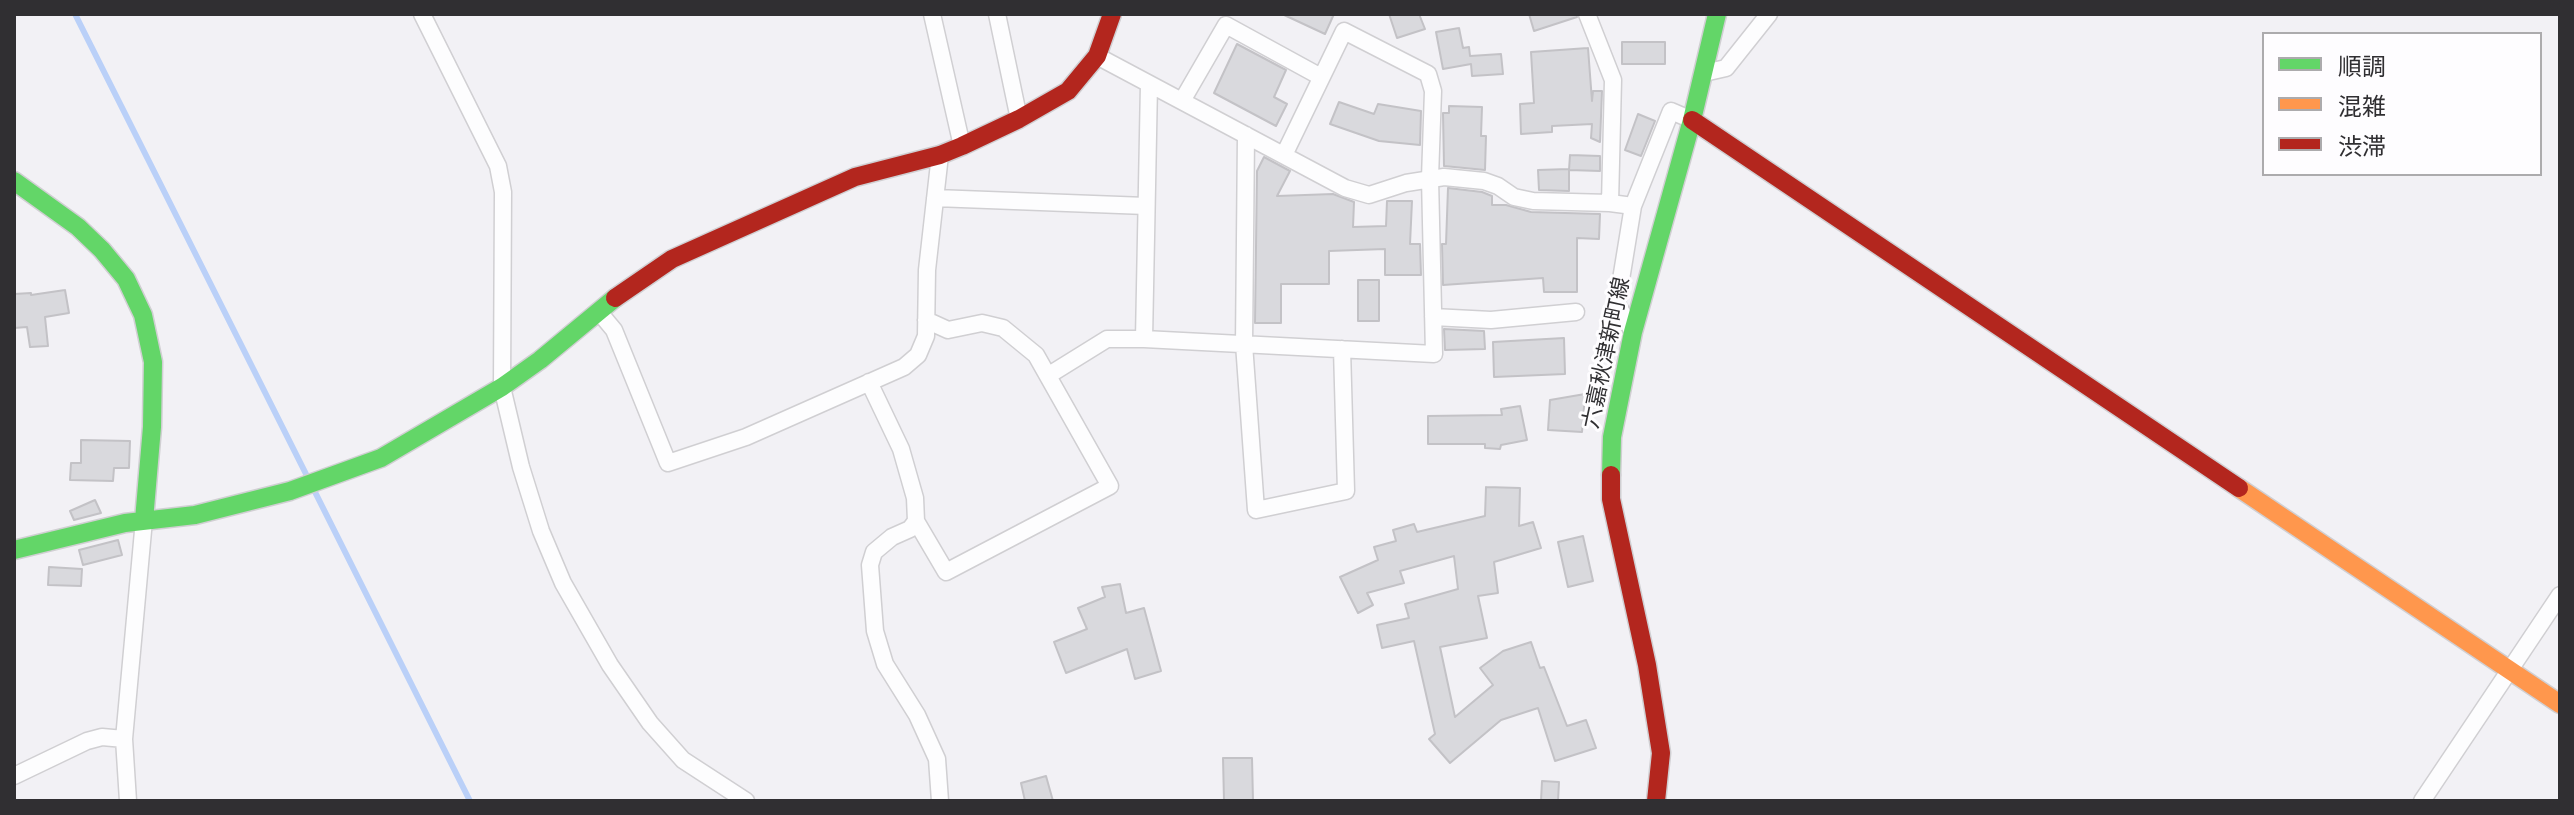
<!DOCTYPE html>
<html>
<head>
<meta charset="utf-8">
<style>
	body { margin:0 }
	#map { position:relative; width:2574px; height:815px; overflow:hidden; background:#f2f1f5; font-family:"PT Sans Narrow","Noto Sans JP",sans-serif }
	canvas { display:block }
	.frame { position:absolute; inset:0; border:16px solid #302f32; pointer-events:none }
	.legend { position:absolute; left:2262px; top:32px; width:280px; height:144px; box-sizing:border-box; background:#fefdff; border:2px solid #acabad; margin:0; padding:10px 14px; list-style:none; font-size:24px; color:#302f32 }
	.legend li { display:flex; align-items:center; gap:16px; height:40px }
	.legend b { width:40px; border:2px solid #acabad }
</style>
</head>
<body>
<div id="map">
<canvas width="2574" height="815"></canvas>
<div class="frame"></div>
<ul class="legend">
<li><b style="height:10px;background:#63d668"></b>順調</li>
<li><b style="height:10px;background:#ff974d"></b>混雑</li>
<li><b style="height:10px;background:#b3261e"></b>渋滞</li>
</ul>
</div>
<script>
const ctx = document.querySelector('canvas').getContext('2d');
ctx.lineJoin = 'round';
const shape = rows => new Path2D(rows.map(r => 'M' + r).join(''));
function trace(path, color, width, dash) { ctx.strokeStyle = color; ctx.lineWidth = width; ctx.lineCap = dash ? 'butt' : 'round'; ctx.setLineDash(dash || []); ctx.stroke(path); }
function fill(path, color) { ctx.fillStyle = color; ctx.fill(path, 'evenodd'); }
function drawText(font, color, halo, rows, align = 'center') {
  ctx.font = font + ' "PT Sans Narrow","Noto Sans JP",sans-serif'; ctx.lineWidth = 6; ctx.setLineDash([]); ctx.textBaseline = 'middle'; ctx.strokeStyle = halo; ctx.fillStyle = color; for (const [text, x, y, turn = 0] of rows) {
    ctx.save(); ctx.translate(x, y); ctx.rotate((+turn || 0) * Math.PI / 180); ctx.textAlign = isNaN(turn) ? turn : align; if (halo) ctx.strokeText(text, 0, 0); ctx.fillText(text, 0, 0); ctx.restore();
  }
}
trace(shape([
	[75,14,309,480],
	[314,490,470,801]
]), '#bad0f8', 6);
const building = shape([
	[1282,14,1334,14,1325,34,1282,14],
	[1389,14,1419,14,1425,29,1397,38,1389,14],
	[1529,14,1576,14,1577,17,1534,31,1529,14],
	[1459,28,1463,48,1469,47,1470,56,1501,54,1503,74,1472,76,1471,64,1443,69,1436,32,1459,28],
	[1622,42,1665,42,1665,64,1622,64,1622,42],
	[1237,44,1286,70,1274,97,1287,104,1276,126,1214,93,1237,44],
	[1588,48,1592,101,1593,91,1602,91,1600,142,1591,138,1592,124,1552,126,1552,132,1521,134,1520,104,1534,103,1531,52,1588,48],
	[1339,102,1374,114,1378,104,1421,111,1420,145,1379,141,1330,124,1339,102],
	[1449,106,1482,107,1481,136,1486,136,1485,170,1444,166,1443,113,1449,113,1449,106],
	[1638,114,1655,121,1641,156,1625,150,1638,114],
	[1570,155,1600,156,1600,171,1569,170,1570,155],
	[1264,157,1290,171,1277,196,1333,194,1354,202,1353,227,1386,226,1387,201,1412,201,1410,244,1420,244,1421,275,1385,275,1385,249,1329,251,1329,284,1281,284,1281,323,1255,323,1257,171,1264,157],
	[1538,170,1569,169,1569,191,1539,190,1538,170],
	[1448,188,1482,192,1492,196,1492,205,1506,205,1531,212,1600,214,1599,239,1577,238,1577,292,1544,292,1543,278,1443,285,1442,244,1446,244,1448,188],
	[1358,280,1379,280,1379,321,1358,321,1358,280],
	[65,290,69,313,45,317,48,346,30,347,27,327,14,328,14,294,31,293,31,295,65,290],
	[1444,329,1484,331,1485,349,1445,350,1444,329],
	[1564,338,1565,374,1494,377,1493,342,1564,338],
	[1585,394,1582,432,1548,430,1550,400,1585,394],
	[1520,406,1527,440,1501,445,1500,449,1485,448,1485,444,1428,444,1428,416,1502,415,1501,409,1520,406],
	[81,440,130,441,129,468,114,468,113,481,70,480,71,463,81,463,81,440],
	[1486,487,1520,488,1519,526,1533,522,1541,548,1494,562,1498,593,1478,596,1487,638,1440,647,1455,717,1493,685,1480,668,1503,651,1531,642,1540,668,1544,667,1567,726,1586,720,1596,748,1555,761,1538,708,1501,720,1450,763,1429,739,1435,734,1414,641,1382,648,1377,625,1409,618,1405,604,1458,589,1454,556,1400,571,1404,583,1367,593,1373,605,1358,613,1340,577,1378,560,1374,547,1396,541,1393,530,1414,524,1417,532,1485,516,1486,487],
	[95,500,101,513,74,520,70,511,95,500],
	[1583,536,1593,581,1568,587,1558,542,1583,536],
	[118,540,122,555,83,565,79,550,118,540],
	[49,567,82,569,81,586,48,585,49,567],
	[1120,584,1126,613,1144,608,1161,671,1135,679,1127,649,1066,673,1054,642,1087,629,1078,608,1105,597,1102,587,1120,584],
	[1223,758,1252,758,1253,801,1224,801,1223,758],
	[1046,776,1053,801,1025,801,1021,783,1046,776],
	[1542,781,1559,782,1558,801,1541,801,1542,781]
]);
fill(building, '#d9d9dd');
trace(building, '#c3c2c6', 2);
const street = shape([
	[422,14,498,166,503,192,502,387,521,467,541,531,563,583,610,665,650,723,683,760,746,801],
	[932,14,962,146],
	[997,14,1019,119],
	[1587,14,1613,80,1610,203],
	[1097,56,1345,188,1369,195,1406,183,1444,177,1484,181,1498,186,1514,197,1533,201,1610,203,1633,206],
	[1704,73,1726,68,1769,14],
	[1149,84,1144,339,1434,354,1430,178,1433,91,1428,74,1344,31,1284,155],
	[1182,101,1226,25,1321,77],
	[1246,135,1244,344,1256,510,1346,491,1342,349],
	[935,198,1146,206],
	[599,312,614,330,668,463,746,437,904,367,918,355,926,336,927,270,940,155],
	[1433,317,1491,320,1576,312],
	[1633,332,1617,304,1633,206,1671,111,1692,120],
	[1049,375,1107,339,1144,339],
	[869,382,901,449,915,498,916,521,910,529,892,537,874,552,870,565,875,631,885,664,917,715,937,759,940,801],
	[916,521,946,572,1110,486,1036,355,1003,328,982,323,948,330,926,320],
	[14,776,87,741,102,737,124,739],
	[128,801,124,739,144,520],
	[2422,801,2560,595]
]);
const fast = shape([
	[14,181,78,227,102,250,126,279,143,315,153,362,152,427,144,520],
	[1611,475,1612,437,1633,332,1692,120,1717,14],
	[14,550,125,523,195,515,290,491,381,458,502,387,540,360,615,298]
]);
const slow = shape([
	[2239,488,2560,704]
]);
const jam = shape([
	[1692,120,2239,488],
	[615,298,672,259,855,177,940,155,962,146,1019,119,1068,91,1097,56,1112,14],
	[1611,475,1611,499,1647,665,1661,753,1656,801]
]);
trace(street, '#d0cfd2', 19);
trace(fast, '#d0cfd2', 21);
trace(slow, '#d0cfd2', 21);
trace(jam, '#d0cfd2', 21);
trace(street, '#fdfdfe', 16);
trace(fast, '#63d668', 18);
trace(slow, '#ff974d', 18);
trace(jam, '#b3261e', 18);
drawText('22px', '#302f32', '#fefdff', [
	["六嘉秋津新町線",1607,353,-78]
]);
</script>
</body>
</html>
